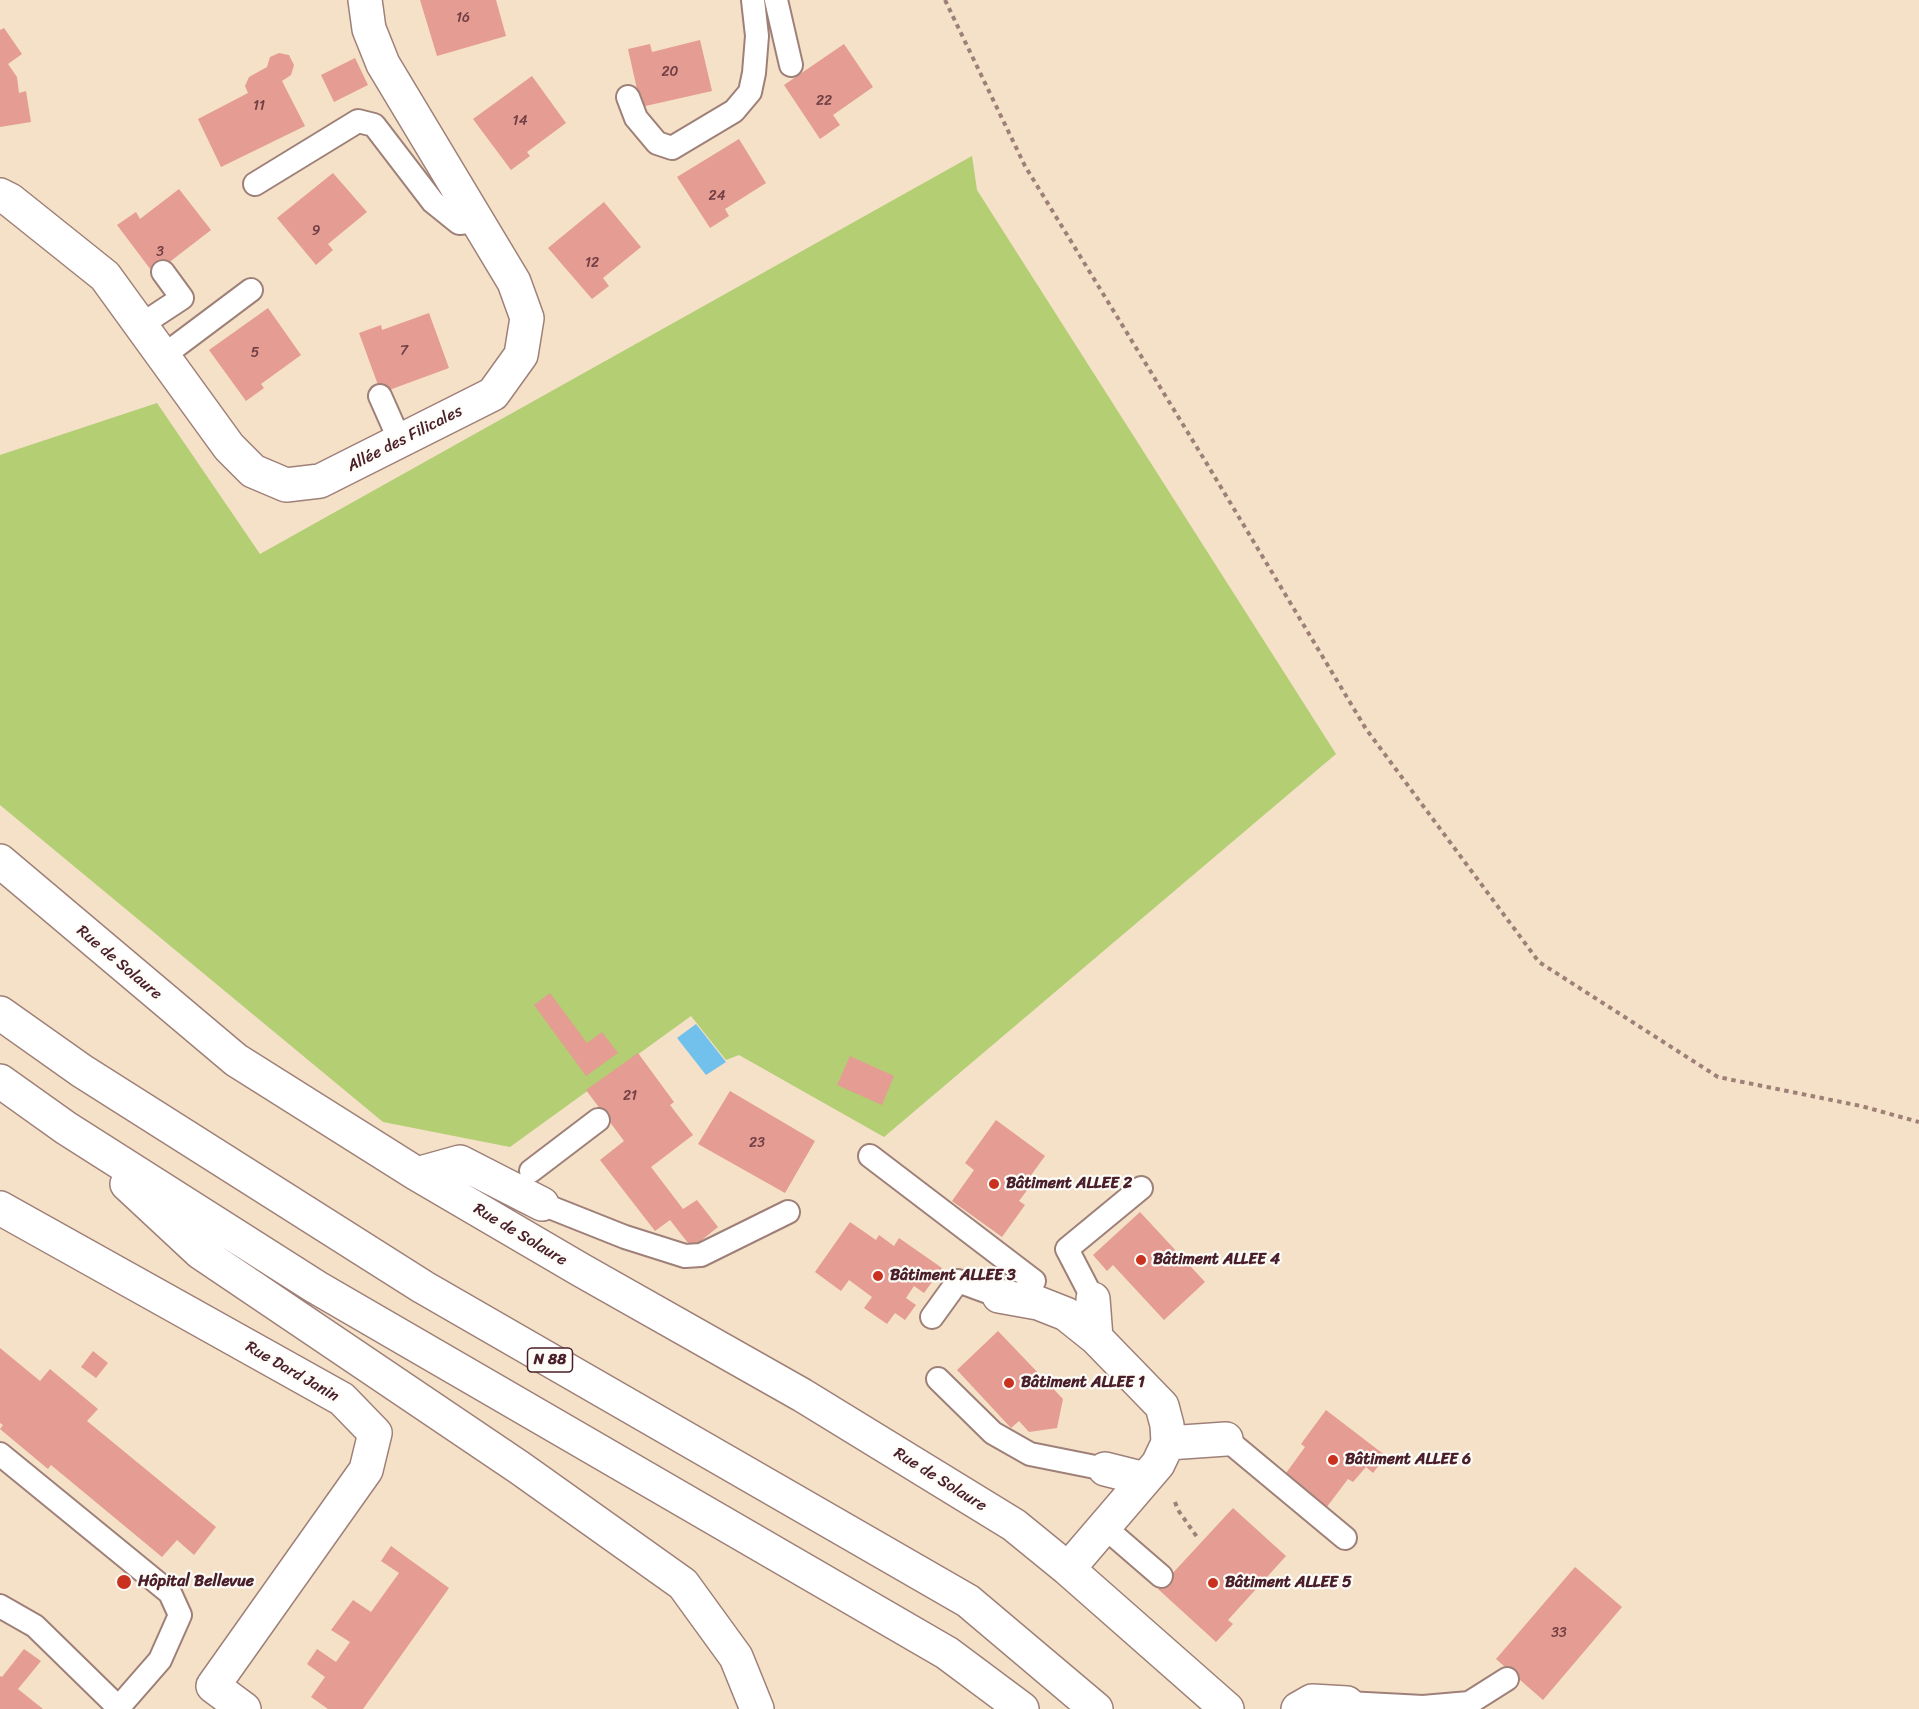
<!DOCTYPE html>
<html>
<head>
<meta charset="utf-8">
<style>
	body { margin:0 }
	canvas { display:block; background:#f4e1c7 }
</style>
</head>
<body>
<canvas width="1919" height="1709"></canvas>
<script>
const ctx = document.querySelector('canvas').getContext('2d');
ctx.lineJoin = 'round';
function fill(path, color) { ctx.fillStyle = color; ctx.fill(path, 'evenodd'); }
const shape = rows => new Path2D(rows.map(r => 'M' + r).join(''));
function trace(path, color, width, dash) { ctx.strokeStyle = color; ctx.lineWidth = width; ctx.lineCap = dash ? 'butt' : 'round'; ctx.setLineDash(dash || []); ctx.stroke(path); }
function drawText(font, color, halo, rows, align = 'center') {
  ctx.font = font + ' Sriracha,sans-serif'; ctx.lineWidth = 4.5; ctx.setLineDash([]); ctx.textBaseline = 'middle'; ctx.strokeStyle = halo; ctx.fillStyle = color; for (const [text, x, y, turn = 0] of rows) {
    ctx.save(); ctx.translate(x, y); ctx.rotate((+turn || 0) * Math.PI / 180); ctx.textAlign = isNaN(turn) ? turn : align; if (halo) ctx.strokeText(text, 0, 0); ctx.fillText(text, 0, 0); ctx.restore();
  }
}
fill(shape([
	[972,156,977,190,1336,754,884,1137,739,1055,726,1060,691,1016,510,1147,383,1122,0,805,0,455,157,403,260,554]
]), '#b3ce73');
fill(shape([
	[696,1024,726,1062,706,1075,677,1038]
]), '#71c1ec');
fill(shape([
	[420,0,496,0,506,36,437,56],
	[4,28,22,54,8,64,17,77,19,93,26,91,31,122,0,127,0,30],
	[700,40,712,91,641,107,628,49,650,44,652,52],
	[844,44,873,87,833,115,840,125,820,139,784,85],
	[279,53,289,55,294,65,291,75,282,81,305,126,221,167,198,119,248,93,245,86,249,77,267,67,270,57],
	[355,58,368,85,334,102,321,75],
	[532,76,566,123,527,152,530,156,511,170,473,119],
	[739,139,766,183,725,209,729,216,710,228,677,177],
	[333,173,367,212,328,244,333,250,316,265,277,218],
	[179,189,211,230,154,274,117,225,136,212,140,219],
	[604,202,641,247,603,278,609,286,592,299,548,248],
	[268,308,301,355,261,384,264,388,246,401,209,350],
	[429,313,449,368,381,393,359,333,381,325,382,330],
	[550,993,587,1043,602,1032,618,1053,586,1076,534,1005],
	[638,1053,674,1102,670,1105,693,1135,651,1167,683,1209,697,1200,718,1227,692,1248,670,1220,655,1231,600,1160,624,1141,586,1090],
	[850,1056,894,1076,882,1105,837,1085],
	[730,1091,815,1141,785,1193,698,1144],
	[996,1120,1045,1156,1029,1178,1034,1181,1019,1201,1025,1205,1002,1237,952,1201,974,1170,965,1163],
	[1140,1212,1205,1282,1164,1320,1113,1265,1107,1271,1093,1255],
	[850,1222,876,1240,879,1235,894,1246,899,1238,942,1268,924,1293,914,1286,906,1298,916,1305,905,1320,895,1313,887,1324,864,1308,872,1297,849,1280,841,1291,815,1272],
	[998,1331,1063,1399,1057,1428,1029,1432,1019,1421,1011,1428,957,1370],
	[0,1348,40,1381,50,1369,98,1409,87,1421,216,1527,194,1555,177,1540,162,1557,51,1465,48,1469,0,1429,3,1425,0,1423],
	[93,1351,108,1363,96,1378,81,1367],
	[1326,1410,1386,1456,1373,1473,1366,1467,1353,1482,1348,1479,1323,1512,1281,1480,1305,1447,1301,1444],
	[1233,1508,1286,1556,1228,1620,1233,1624,1216,1642,1158,1589],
	[391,1546,449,1588,363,1709,328,1709,311,1697,325,1677,307,1664,317,1649,336,1662,350,1642,331,1630,353,1600,371,1612,399,1573,381,1561],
	[1575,1567,1622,1607,1543,1700,1496,1659],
	[24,1649,41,1661,18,1689,43,1709,0,1709,0,1676,2,1677]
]), '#e59c92');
const lane = shape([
	[776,0,791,65],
	[628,97,636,118,657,143,672,148,734,111,750,92,754,73,757,36,753,0],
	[255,184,358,121,374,125,433,202,459,223,477,221],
	[141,325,182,298,163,272],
	[163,356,251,290],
	[380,396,400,441],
	[870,1156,1034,1281],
	[531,1171,598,1120],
	[542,1204,625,1237,685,1256,701,1255,788,1212],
	[1093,1299,1067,1249,1141,1188],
	[932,1317,958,1281,999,1296],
	[938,1379,993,1433,1030,1454,1105,1469],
	[1226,1439,1345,1538],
	[0,1454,170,1593,180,1615,160,1660,119,1707],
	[1117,1538,1161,1576],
	[0,1606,35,1626,120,1709],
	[1347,1703,1423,1707,1469,1703,1507,1679]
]);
const street = shape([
	[0,195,10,200,105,276,229,447,253,471,286,485,320,481,493,394,521,355,527,318,514,282,383,64,369,29,365,0],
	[0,861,236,1060,417,1174,581,1270,802,1395,1014,1525,1068,1569,1227,1709],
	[417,1174,460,1162,542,1204],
	[0,1208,342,1399,375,1433,366,1470,213,1686,244,1709],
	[999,1296,1038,1303,1066,1314,1096,1338,1162,1406,1167,1425,1168,1443,1158,1464,1068,1569],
	[1093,1299,1096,1338],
	[1168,1443,1226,1439],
	[1105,1469,1145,1479],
	[1298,1709,1312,1701,1347,1703]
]);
const highway = shape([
	[0,1013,82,1071,423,1287,968,1601,1096,1709],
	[0,1081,66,1128,316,1287,947,1653,1022,1709],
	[127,1184,200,1252,520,1468,683,1584,736,1657,757,1709]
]);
trace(lane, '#9f8079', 26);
trace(street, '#9f8079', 36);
trace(highway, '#9f8079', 36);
trace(shape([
	[945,0,1025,166,1204,459,1366,729,1539,962,1718,1077,1861,1106,1919,1122],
	[1175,1502,1178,1510,1197,1537]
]), '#9f8079', 4, [4.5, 4.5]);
trace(lane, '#fff', 22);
trace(street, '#fff', 33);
trace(highway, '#fff', 33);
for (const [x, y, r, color] of [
	[994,1184,6,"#c8321e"],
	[1141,1260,6,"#c8321e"],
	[878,1276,6,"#c8321e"],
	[1009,1383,6,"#c8321e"],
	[1333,1460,6,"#c8321e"],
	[124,1582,8,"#c8321e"],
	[1213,1583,6,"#c8321e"]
]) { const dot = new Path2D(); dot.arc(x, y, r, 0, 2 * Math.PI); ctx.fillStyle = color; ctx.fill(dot); trace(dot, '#fdfcf7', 2); }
drawText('14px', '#713e45', null, [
	["16",463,18],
	["20",670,72],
	["22",824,101],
	["11",259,106],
	["14",520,121],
	["24",717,196],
	["9",316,231],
	["3",160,252],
	["12",592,263],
	["7",404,351],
	["5",255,353],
	["21",630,1096],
	["23",757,1143],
	["33",1559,1633]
]);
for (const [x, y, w] of [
	[550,1360,45]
]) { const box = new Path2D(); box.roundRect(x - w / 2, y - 12, w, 24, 4.5); ctx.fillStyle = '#fdfcf7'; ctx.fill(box); trace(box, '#4a1f2b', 1.5); }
drawText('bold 15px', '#4a1f2b', null, [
	["N 88",550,1360]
]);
drawText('16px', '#4a1f2b', '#fdfcf7', [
	["Allée des Filicales",405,439,-27],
	["Rue de Solaure",119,963,40],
	["Rue de Solaure",520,1235,31],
	["Rue Dard Janin",292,1372,30],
	["Rue de Solaure",940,1480,32]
]);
drawText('bold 16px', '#4a1f2b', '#fdfcf7', [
	["Bâtiment ALLEE 2",1006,1184],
	["Bâtiment ALLEE 4",1153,1260],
	["Bâtiment ALLEE 3",890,1276],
	["Bâtiment ALLEE 1",1021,1383],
	["Bâtiment ALLEE 6",1345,1460],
	["Hôpital Bellevue",138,1582],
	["Bâtiment ALLEE 5",1225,1583]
], 'left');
</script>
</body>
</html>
